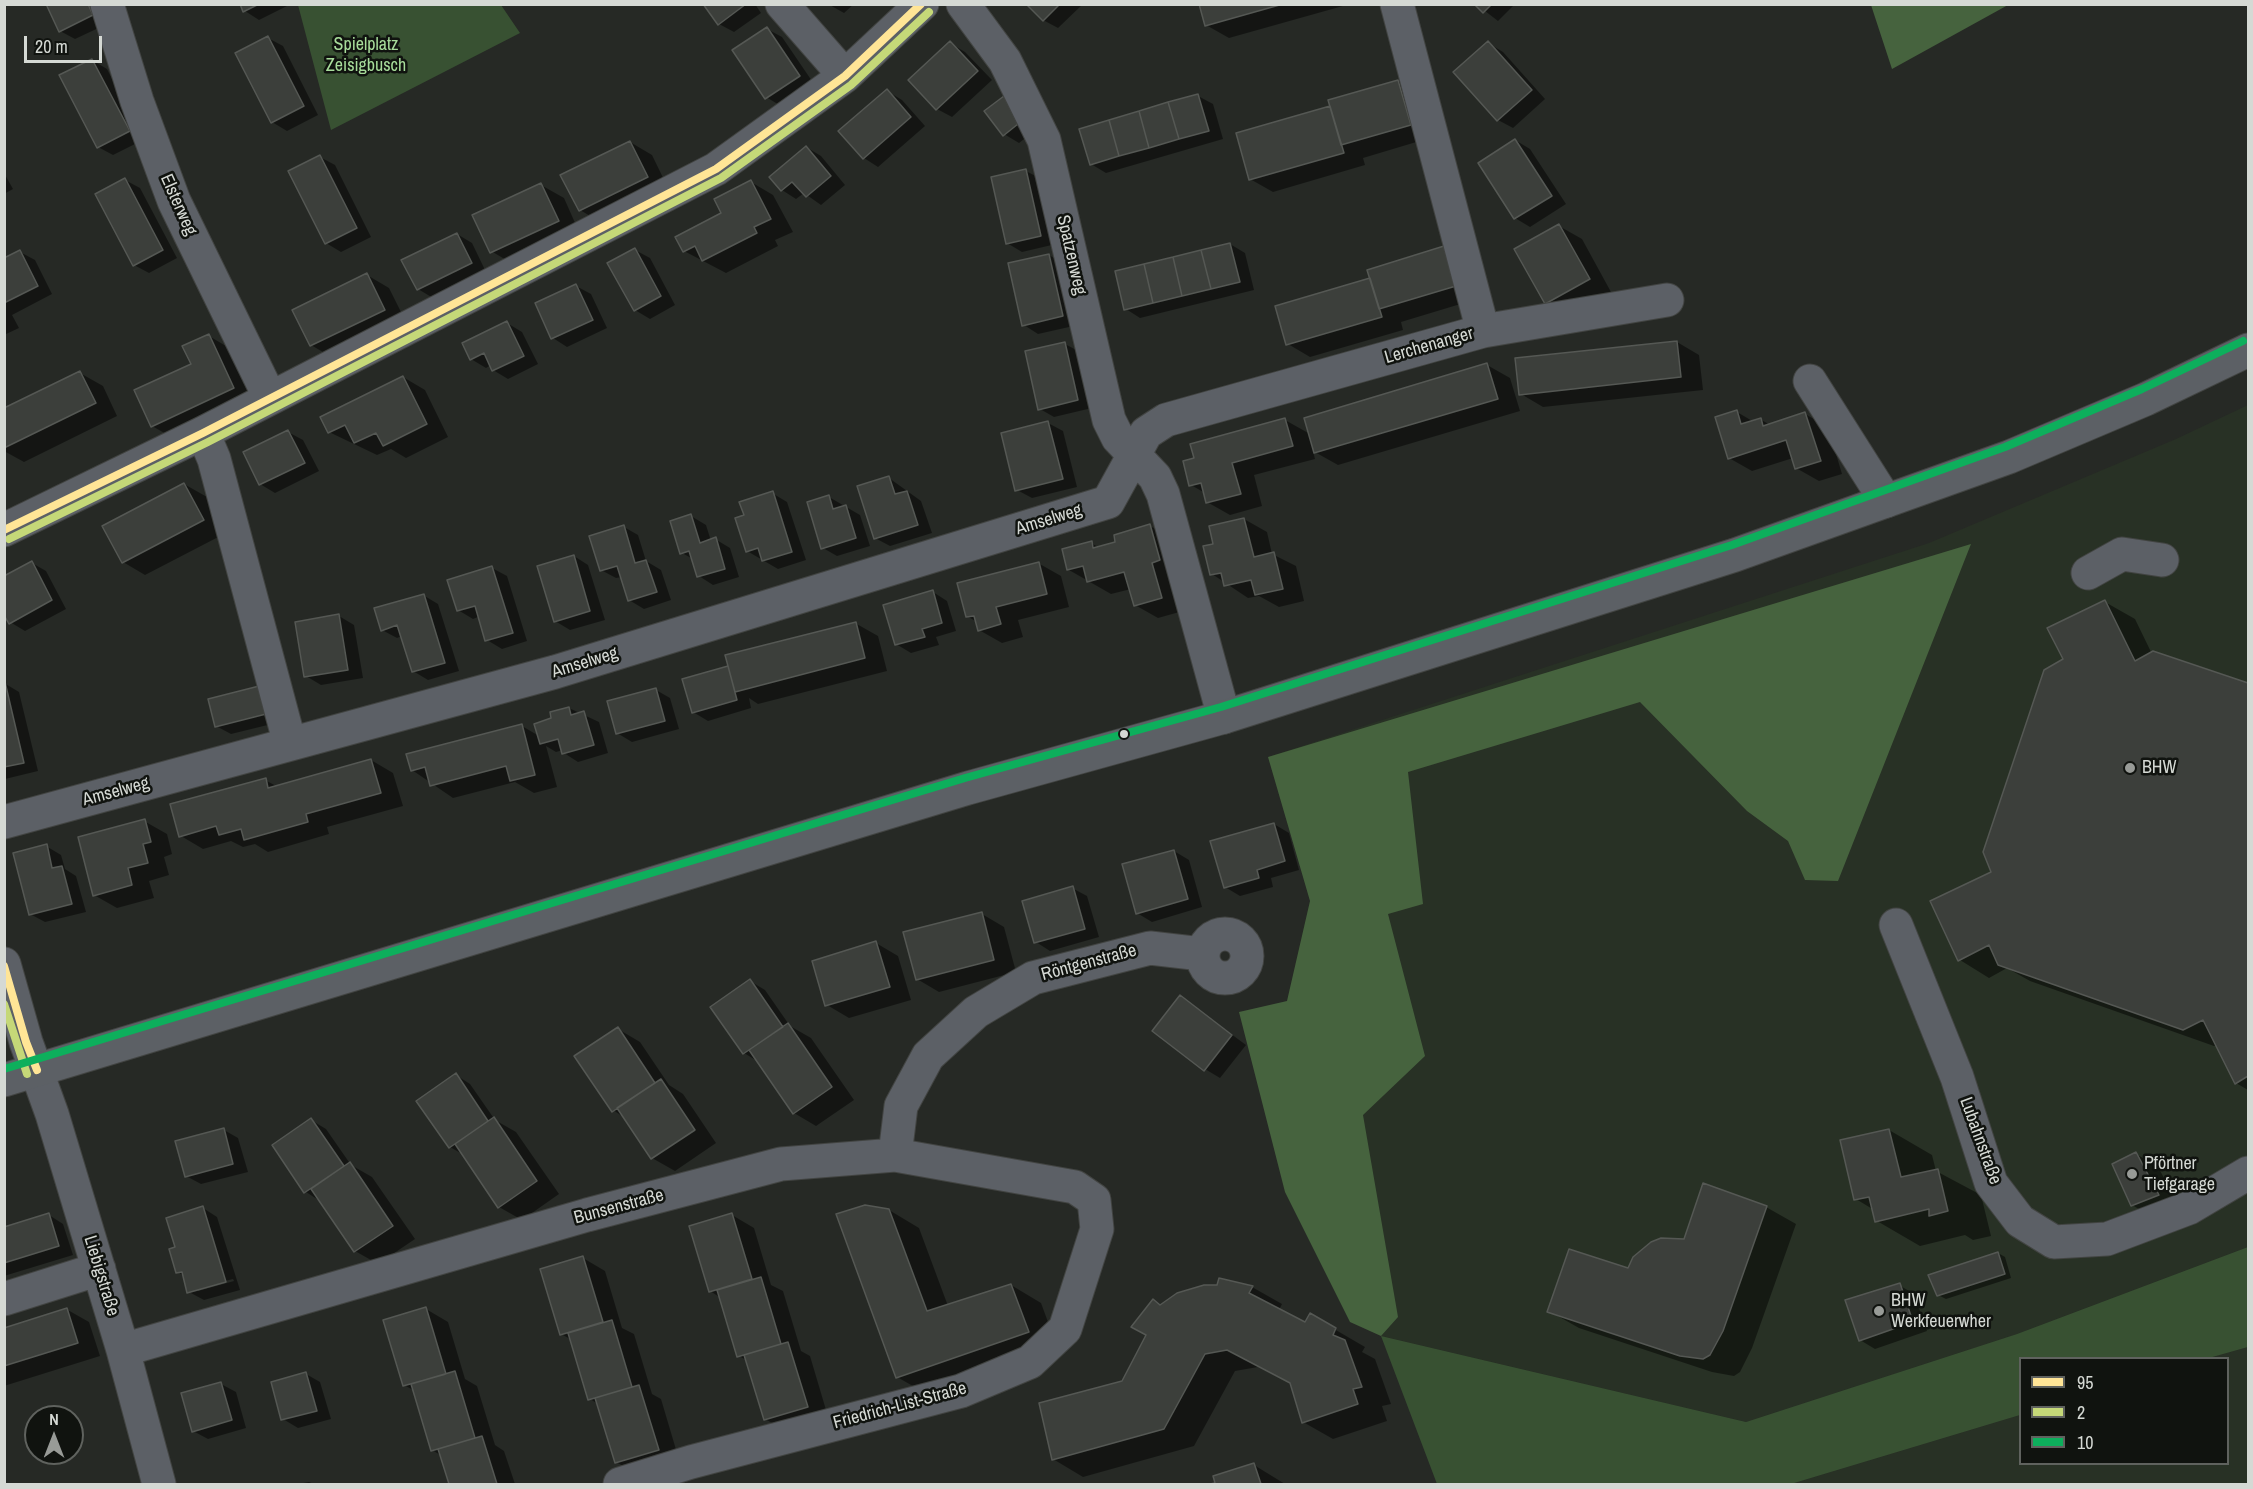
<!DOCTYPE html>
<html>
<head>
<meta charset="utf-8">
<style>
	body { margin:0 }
	#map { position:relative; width:2253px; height:1489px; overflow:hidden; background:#262925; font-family:"Archivo Narrow",sans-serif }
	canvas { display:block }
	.frame { position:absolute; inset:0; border:6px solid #d5d9d4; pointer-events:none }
	.legend { position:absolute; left:2019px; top:1357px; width:210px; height:108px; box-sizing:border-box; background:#10130f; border:2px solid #5f625e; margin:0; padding:8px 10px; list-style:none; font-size:18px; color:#d5d9d4 }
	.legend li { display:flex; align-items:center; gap:12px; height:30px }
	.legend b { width:30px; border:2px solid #5f625e }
	.north { position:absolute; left:24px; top:1405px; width:60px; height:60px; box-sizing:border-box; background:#10130f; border:2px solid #5f625e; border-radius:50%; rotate:0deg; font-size:16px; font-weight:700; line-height:24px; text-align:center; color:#d5d9d4 }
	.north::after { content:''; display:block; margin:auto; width:21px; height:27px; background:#989b97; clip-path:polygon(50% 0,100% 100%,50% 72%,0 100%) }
	.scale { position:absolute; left:24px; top:36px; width:78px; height:27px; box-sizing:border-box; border:3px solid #d5d9d4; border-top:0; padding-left:8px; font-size:18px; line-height:21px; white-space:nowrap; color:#d5d9d4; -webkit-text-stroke:4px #10130f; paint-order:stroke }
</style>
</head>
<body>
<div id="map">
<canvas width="2253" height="1489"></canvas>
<div class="frame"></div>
<ul class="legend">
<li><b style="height:8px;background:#ffe596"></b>95</li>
<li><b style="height:8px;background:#c5d878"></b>2</li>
<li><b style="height:8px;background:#0daf5c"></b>10</li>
</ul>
<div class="north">N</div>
<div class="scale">20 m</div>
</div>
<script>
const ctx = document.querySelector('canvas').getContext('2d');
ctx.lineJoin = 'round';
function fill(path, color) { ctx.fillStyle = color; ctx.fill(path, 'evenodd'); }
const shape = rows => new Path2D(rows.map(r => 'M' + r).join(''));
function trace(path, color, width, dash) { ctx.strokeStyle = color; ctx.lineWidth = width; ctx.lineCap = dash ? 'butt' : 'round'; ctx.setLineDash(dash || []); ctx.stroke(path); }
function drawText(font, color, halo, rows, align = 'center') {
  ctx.font = font + ' "Archivo Narrow",sans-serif'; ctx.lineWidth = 5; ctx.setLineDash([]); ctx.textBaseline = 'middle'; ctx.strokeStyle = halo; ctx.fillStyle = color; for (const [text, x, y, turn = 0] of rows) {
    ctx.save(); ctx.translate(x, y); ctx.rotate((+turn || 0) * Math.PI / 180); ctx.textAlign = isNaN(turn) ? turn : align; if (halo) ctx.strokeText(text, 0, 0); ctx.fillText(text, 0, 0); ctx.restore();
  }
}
fill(shape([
	[2248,405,2248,1247,2017,1334,1746,1422,1381,1336,1287,1001,1310,901,1268,757,1929,543,2176,439],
	[2248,1347,2248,1484,1791,1484,2020,1415,2020,1464,2228,1464,2228,1358,2209,1358]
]), '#283125');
fill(shape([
	[298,5,501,5,520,33,331,130],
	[2248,1247,2248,1347,2209,1358,2020,1358,2020,1415,1791,1484,1437,1484,1381,1336,1746,1422,2017,1334]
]), '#385132');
fill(shape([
	[1871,5,1871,4,2008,5,1892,69],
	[1971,544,1838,881,1805,880,1788,841,1747,811,1640,702,1408,772,1423,904,1388,914,1425,1056,1363,1115,1398,1317,1381,1336,1350,1322,1285,1192,1239,1012,1287,1001,1310,901,1268,757]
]), '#46633e');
fill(shape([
	[47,4,97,4,107,24,75,39,60,31],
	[241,4,288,4,289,5,259,20,245,11],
	[705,4,755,4,761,13,734,32,719,24],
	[828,4,854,4,844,13],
	[1029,4,1083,4,1058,28,1043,20],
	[1201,4,1350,4,1229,38,1206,25],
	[1476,4,1515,4,1498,21],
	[767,29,782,37,814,84,781,106,766,97],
	[268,38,283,46,318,115,287,131,272,122],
	[950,43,965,52,992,80,952,117,937,109],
	[1488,43,1503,52,1545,99,1513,128,1498,120],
	[92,60,107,69,143,140,113,155,98,147],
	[1398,81,1421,94,1433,137,1363,158,1365,165,1273,192,1250,179,1332,107],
	[887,91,902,100,925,126,878,167,864,158],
	[1198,96,1213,104,1223,139,1106,173,1091,164],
	[986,111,1037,129,1019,143,1004,134],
	[1515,140,1530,149,1566,204,1530,227,1515,218,1480,163],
	[630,142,652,155,669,190,602,223,580,210],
	[806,147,821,156,845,185,821,205,804,193,796,199,782,190],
	[320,157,335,165,371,237,341,252,326,243],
	[1026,171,1041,179,1056,244,1022,252,1007,243],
	[4,173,13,189,4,194],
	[125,180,140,188,177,258,149,273,134,265],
	[751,182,773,195,793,232,775,240,778,246,726,273,684,251,723,214],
	[541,185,564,198,580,234,513,264,491,251],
	[1559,226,1582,239,1611,292,1569,316,1546,303],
	[457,234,472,243,486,272,433,298,418,289],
	[1230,244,1245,253,1254,290,1140,318,1126,309],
	[635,250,650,258,675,305,650,319,635,310],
	[20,252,35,260,52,294,12,315,19,328,4,335,4,260],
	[1049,255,1064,264,1078,325,1038,334,1024,325],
	[1466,261,1477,299,1401,322,1403,330,1310,357,1288,344],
	[367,275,389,288,406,322,333,358,311,345],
	[576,286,591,294,607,328,567,347,553,338],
	[507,323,522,332,538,364,508,379,493,370,491,365,486,368,471,359,464,344],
	[209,336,231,349,255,401,175,439,152,426,193,365],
	[1677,342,1699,355,1703,390,1543,407,1521,394],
	[1065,344,1080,352,1092,408,1054,417,1040,409],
	[1487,365,1510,378,1520,411,1338,465,1313,451,1315,459,1254,475,1262,506,1230,515,1207,502,1205,493,1191,485,1285,420,1310,434],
	[80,373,103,386,117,416,24,462,4,451,4,410],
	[403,377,425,390,448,437,406,458,391,449,377,455,329,432],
	[1737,412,1754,422,1760,419,1770,425,1805,414,1828,427,1842,474,1819,481,1796,468,1793,458,1752,471,1729,458],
	[1048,423,1063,431,1077,487,1032,498,1017,490],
	[288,432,303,440,319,471,275,493,260,484],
	[889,478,921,501,932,533,890,546,875,538],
	[184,484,207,497,226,533,145,575,123,562],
	[772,493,787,502,806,560,778,569,747,551,746,516],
	[829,497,860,515,870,546,837,556,823,548],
	[691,516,706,525,711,541,715,539,730,548,739,577,713,585,699,576,693,559,682,553],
	[1244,519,1267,532,1272,554,1296,566,1304,601,1279,607,1259,596,1248,598,1212,574,1215,546],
	[1150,526,1173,539,1183,611,1158,618,1135,605,1131,589,1111,594,1069,570,1091,543,1100,548,1117,543],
	[624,527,638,535,646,561,661,570,671,600,644,609,629,600,622,577,616,578,601,570],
	[574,556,588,565,605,620,570,630,555,621],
	[32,563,46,571,66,609,25,631,10,622],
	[1038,563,1061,576,1069,607,1018,620,1023,637,1002,643,979,630,977,622,967,616],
	[492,568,507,576,527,641,502,649,487,640,478,617,473,619,458,610],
	[933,592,947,601,956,631,936,637,939,645,911,653,896,644],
	[423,595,438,604,459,671,428,680,413,671,402,636,397,638,382,630],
	[2105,602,2135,619,2152,654,2248,684,2248,1090,2236,1083,2217,1045,2214,1046,2030,981,2007,968,1989,978,1960,960,1932,901,1993,873,2065,660],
	[339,616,354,625,363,678,321,685,306,676],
	[855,623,878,636,887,671,758,704,749,698,751,708,708,721,693,712,730,667],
	[4,683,19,692,38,771,5,779],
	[656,690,670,698,679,729,632,742,617,733],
	[210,700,288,720,231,734,216,726],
	[569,708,599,722,608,753,578,762,564,753,563,750,556,752,546,746,557,787,534,793,515,782,453,798,412,770,522,726,539,736,553,719],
	[371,760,393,773,403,806,327,827,329,834,268,852,255,844,243,847,231,841,203,849,181,836,265,780,278,787],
	[144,821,167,834,172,854,164,857,169,875,149,881,154,898,117,908,94,895],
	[1274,824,1289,833,1299,870,1271,878,1273,887,1240,896,1225,887],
	[46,846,61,855,65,869,76,876,86,912,45,922,30,914],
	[1174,851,1189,860,1202,907,1152,922,1137,913],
	[1072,888,1087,896,1099,937,1050,951,1036,942],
	[982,914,1004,927,1016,972,939,992,917,979],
	[876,943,898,956,911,1000,849,1018,827,1005],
	[750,981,765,990,790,1026,811,1038,854,1100,816,1126,794,1113,759,1062,744,1053],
	[1181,997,1246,1045,1220,1078,1205,1069],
	[618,1029,640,1042,669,1085,683,1094,716,1143,675,1171,652,1158,625,1118,613,1110],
	[456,1075,470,1084,495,1120,516,1132,559,1194,522,1220,499,1207,464,1155,450,1147],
	[311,1120,326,1129,351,1165,372,1177,415,1239,378,1264,355,1251,320,1201,306,1192,274,1146],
	[224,1130,238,1138,248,1172,201,1184,186,1176],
	[1889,1130,1932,1155,1936,1171,1981,1195,1991,1236,1973,1240,1965,1235,1920,1246,1877,1221,1874,1210,1856,1199],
	[2136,1154,2158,1167,2180,1207,2154,1218,2132,1205],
	[1766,1207,1796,1224,1752,1348,1740,1372,1734,1376,1712,1372,1579,1328,1549,1311,1685,1240],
	[203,1208,217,1217,240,1290,204,1300,189,1292,184,1276,178,1272,176,1248],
	[233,1279,234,1281,198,1291,198,1288],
	[889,1210,919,1228,948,1306,1011,1285,1041,1303,1058,1349,927,1394,897,1377],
	[49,1215,63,1224,73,1255,4,1276,4,1228],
	[732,1215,754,1228,771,1285,783,1291,801,1351,810,1356,829,1420,788,1432,765,1419,748,1361,739,1356,721,1298,710,1291],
	[1998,1253,2005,1257,2011,1278,1946,1299,1938,1295],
	[583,1258,605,1271,622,1328,634,1334,652,1394,661,1399,680,1463,639,1475,616,1462,598,1404,590,1399,572,1340,561,1334],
	[1899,1285,1914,1294,1927,1331,1875,1349,1860,1340],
	[1252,1287,1282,1304,1279,1310,1306,1324,1310,1315,1365,1347,1362,1352,1375,1359,1391,1404,1382,1406,1387,1421,1333,1439,1303,1422,1292,1384,1258,1367,1235,1371,1194,1446,1083,1477,1053,1459,1123,1382,1148,1335,1154,1301,1161,1305],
	[66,1309,89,1322,100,1356,4,1386,4,1329],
	[426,1309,448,1322,465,1379,477,1386,495,1445,504,1451,515,1484,450,1484,442,1456,432,1450,415,1391,404,1385],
	[306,1374,320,1382,331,1419,298,1428,283,1419],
	[221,1384,236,1392,246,1428,208,1439,193,1431],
	[1254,1465,1285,1484,1215,1484,1217,1484],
	[309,1482,314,1484,298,1484]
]), '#0007');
const building = shape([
	[46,4,88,4,93,15,59,32,46,4],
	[240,4,259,4,243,12,240,4],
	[703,4,746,4,718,25,703,4],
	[1026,4,1060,4,1043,21,1026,4],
	[1199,4,1283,4,1205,26,1199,4],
	[1474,4,1492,4,1483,13,1474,4],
	[767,27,800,76,765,99,732,50,767,27],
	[268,36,304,106,271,123,235,53,268,36],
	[950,41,978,71,936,110,908,80,950,41],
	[1488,41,1532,90,1497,121,1453,72,1488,41],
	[92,59,130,131,97,148,59,75,92,59],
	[1398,80,1411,125,1341,145,1328,100,1398,80],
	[887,89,911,117,863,159,838,131,887,89],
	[1198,94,1209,131,1179,139,1168,102,1198,94],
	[1004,96,1023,120,1003,136,984,111,1004,96],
	[1168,102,1179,139,1149,148,1139,111,1168,102],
	[1330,106,1344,153,1249,180,1236,133,1330,106],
	[1139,111,1149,148,1119,156,1109,120,1139,111],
	[1109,120,1119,156,1090,165,1079,129,1109,120],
	[1515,139,1552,196,1514,219,1478,163,1515,139],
	[630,141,648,177,579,211,560,175,630,141],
	[806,146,831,176,806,197,792,182,781,191,769,177,806,146],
	[320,155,357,228,325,244,288,171,320,155],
	[1026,169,1041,236,1006,244,991,177,1026,169],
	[125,178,163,250,133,266,95,194,125,178],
	[751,180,771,219,754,227,757,233,702,261,695,246,683,252,675,237,721,213,714,199,751,180],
	[541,183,559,221,490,253,472,215,541,183],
	[1559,224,1590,279,1545,304,1514,249,1559,224],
	[457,233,472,263,417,290,401,260,457,233],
	[1230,243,1240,282,1211,289,1201,250,1230,243],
	[1444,246,1456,286,1379,309,1367,270,1444,246],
	[635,248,661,296,634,311,607,263,635,248],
	[20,250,38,286,4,303,4,258,20,250],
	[1201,250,1211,289,1182,296,1173,257,1201,250],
	[1049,254,1063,316,1022,326,1008,263,1049,254],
	[1173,257,1182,296,1153,303,1144,264,1173,257],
	[1144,264,1153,303,1124,310,1115,271,1144,264],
	[367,273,385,310,310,346,292,310,367,273],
	[1370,278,1382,317,1286,345,1275,306,1370,278],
	[576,284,593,320,551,339,535,303,576,284],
	[507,321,524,356,492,371,484,353,470,360,462,343,507,321],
	[209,334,234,388,151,427,134,390,191,364,182,346,209,334],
	[1677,341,1681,377,1519,395,1515,358,1677,341],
	[1065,342,1078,400,1038,410,1025,351,1065,342],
	[1487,363,1498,399,1314,453,1304,418,1487,363],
	[80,371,96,403,4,448,4,408,80,371],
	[403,376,427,424,383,446,376,433,354,443,345,425,328,433,320,417,403,376],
	[1737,410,1741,424,1761,418,1763,426,1805,412,1821,461,1795,469,1786,440,1728,459,1715,417,1737,410],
	[1285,418,1293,446,1232,463,1241,494,1206,503,1201,483,1189,486,1183,461,1194,458,1190,444,1285,418],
	[1048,421,1063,479,1015,491,1001,433,1048,421],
	[288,430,305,463,259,485,243,452,288,430],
	[889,476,895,494,907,491,918,525,874,539,857,486,889,476],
	[184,483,204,520,122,563,102,526,184,483],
	[773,491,792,552,762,561,758,548,746,552,735,518,744,515,739,502,773,491],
	[829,495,833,509,846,505,856,538,821,549,807,502,829,495],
	[691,514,700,543,716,537,725,569,697,577,689,551,680,554,670,521,691,514],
	[1244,518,1254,557,1274,552,1283,589,1255,595,1251,580,1224,586,1221,573,1210,575,1203,546,1213,544,1209,526,1244,518],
	[1150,524,1160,560,1152,563,1162,598,1134,606,1124,572,1087,582,1083,566,1067,570,1062,549,1092,541,1093,548,1115,542,1114,535,1150,524],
	[624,525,635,563,646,560,657,592,628,601,617,566,600,571,589,536,624,525],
	[574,555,590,611,554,622,537,566,574,555],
	[32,561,52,600,9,624,4,615,4,576,32,561],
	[1039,562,1047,594,996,607,1001,624,978,631,974,616,966,617,957,583,1039,562],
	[492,566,513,633,485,641,475,606,457,611,447,580,492,566],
	[933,590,942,623,922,629,925,637,895,645,883,605,933,590],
	[424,594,445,663,412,672,397,625,381,631,374,608,424,594],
	[2105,600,2135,661,2153,651,2248,683,2248,1076,2235,1084,2203,1020,2183,1030,1998,965,1989,945,1958,961,1930,901,1991,872,1983,852,2044,670,2063,659,2047,628,2105,600],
	[339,614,348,670,304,677,295,622,339,614],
	[856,622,865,658,735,692,725,655,856,622],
	[728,666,737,700,692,713,682,679,728,666],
	[5,682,24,763,4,767,4,682,5,682],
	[267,684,274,712,215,727,208,699,267,684],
	[656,688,665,721,616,734,607,701,656,688],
	[569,707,571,715,584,711,594,745,562,754,558,739,540,744,534,724,551,718,550,712,569,707],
	[522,724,535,775,510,781,506,766,430,786,425,767,411,771,406,754,522,724],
	[371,759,381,793,306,814,308,822,244,840,241,829,219,835,216,826,179,837,170,804,266,778,268,788,371,759],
	[145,819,151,842,143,844,148,863,128,868,132,885,93,896,78,837,145,819],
	[1274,823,1285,861,1257,870,1259,878,1224,888,1210,841,1274,823],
	[47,844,52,868,62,866,72,904,29,915,13,853,47,844],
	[1174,850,1188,899,1136,914,1122,864,1174,850],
	[1073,886,1085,929,1034,943,1022,901,1073,886],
	[982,912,994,960,916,980,903,932,982,912],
	[876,941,890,987,825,1006,812,961,876,941],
	[750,979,783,1027,743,1054,710,1007,750,979],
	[1180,995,1232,1035,1204,1071,1152,1031,1180,995],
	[788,1023,832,1087,793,1114,749,1050,788,1023],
	[618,1027,655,1083,612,1112,574,1056,618,1027],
	[456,1073,488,1121,449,1148,416,1101,456,1073],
	[661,1079,695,1130,651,1159,617,1108,661,1079],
	[494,1117,537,1181,498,1208,455,1144,494,1117],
	[311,1118,344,1166,304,1193,272,1145,311,1118],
	[224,1128,233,1164,185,1177,175,1141,224,1128],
	[1889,1129,1901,1177,1938,1169,1948,1211,1929,1216,1929,1209,1875,1222,1869,1197,1854,1200,1840,1140,1889,1129],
	[2136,1152,2159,1195,2131,1206,2112,1164,2136,1152],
	[350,1162,393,1226,354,1252,311,1189,350,1162],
	[1703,1183,1767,1206,1723,1331,1710,1355,1703,1359,1680,1356,1547,1312,1569,1249,1628,1268,1633,1257,1651,1242,1661,1238,1684,1239,1703,1183],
	[865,1205,889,1209,927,1311,1011,1284,1029,1332,896,1378,836,1214,865,1205],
	[203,1206,226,1282,187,1293,182,1272,176,1273,169,1249,175,1247,166,1218,203,1206],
	[49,1213,59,1246,4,1263,4,1227,49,1213],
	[732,1213,752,1279,709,1292,689,1226,732,1213],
	[1998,1252,2005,1274,1937,1296,1928,1275,1998,1252],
	[583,1256,603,1322,560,1335,540,1269,583,1256],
	[761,1277,781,1344,737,1357,717,1290,761,1277],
	[1219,1278,1253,1286,1249,1293,1305,1322,1310,1313,1336,1328,1333,1335,1345,1340,1362,1387,1353,1389,1358,1404,1302,1423,1290,1383,1227,1350,1205,1354,1164,1429,1052,1460,1039,1403,1122,1381,1146,1335,1131,1327,1153,1299,1160,1305,1177,1293,1204,1285,1217,1285,1219,1278],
	[1900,1283,1913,1322,1859,1341,1845,1300,1900,1283],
	[426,1307,446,1374,403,1386,383,1320,426,1307],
	[67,1308,78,1343,4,1366,4,1328,67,1308],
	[612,1320,632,1387,588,1400,568,1333,612,1320],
	[788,1342,808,1407,764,1420,744,1355,788,1342],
	[455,1371,475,1438,431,1451,411,1384,455,1371],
	[306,1372,317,1411,281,1420,271,1382,306,1372],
	[221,1382,232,1420,192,1432,181,1393,221,1382],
	[639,1385,659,1450,615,1463,595,1398,639,1385],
	[482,1436,497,1484,449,1484,438,1449,482,1436],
	[1254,1463,1261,1484,1210,1484,1215,1483,1213,1476,1254,1463]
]);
fill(building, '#3c3f3b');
trace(building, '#555854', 1.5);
const minor = shape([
	[107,4,137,101,174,201,270,398],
	[782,4,845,76],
	[963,4,1005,61,1044,140,1109,420,1118,438,1155,477,1163,494,1224,717],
	[1483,331,1667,300],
	[1810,381,1886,501],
	[203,433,214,459,290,744],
	[4,530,203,433,716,169,845,76,922,4],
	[2088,573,2122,554,2162,560],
	[4,822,555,672,1108,502,1146,433,1166,420,1483,331,1397,4],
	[1896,925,1957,1077,1991,1183,2020,1221,2054,1242,2107,1239,2189,1208,2248,1173],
	'1203 956a22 22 0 1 1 44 0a22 22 0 1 1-44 0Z',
	[4,964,26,1042,52,1114,123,1350,159,1484],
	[895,1155,901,1106,928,1056,976,1012,1033,978,1150,948,1202,954],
	[4,1299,99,1269],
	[123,1350,587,1215,781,1164,895,1155,1075,1187,1094,1200,1097,1229,1065,1329,1030,1362,961,1391,691,1462,620,1484]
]);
const major = shape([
	[4,1080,968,788,1224,717,1735,555,2009,457,2146,399,2248,350]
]);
trace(minor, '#424442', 35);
trace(major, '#424442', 35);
trace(minor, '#5c6066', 33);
trace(major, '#5c6065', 33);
trace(shape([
	[4,530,203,433,716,169,845,76,921,4],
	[4,966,26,1042,37,1070]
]), '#ffe596', 8);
trace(shape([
	[9,539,208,442,721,178,851,85,929,12],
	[4,1004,27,1074]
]), '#c5d878', 8);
trace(shape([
	[4,1069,965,778,1221,707,1732,545,2005,447,2142,389,2243,341]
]), '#0daf5c', 8);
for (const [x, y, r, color] of [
	[1124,734,5,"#d5d9d4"],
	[2130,768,6,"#989b97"],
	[2132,1174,6,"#989b97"],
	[1879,1311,6,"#989b97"]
]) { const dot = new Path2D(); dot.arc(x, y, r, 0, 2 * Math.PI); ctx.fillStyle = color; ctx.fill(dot); trace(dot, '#10130f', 2); }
drawText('18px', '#a7dc9a', '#10130f', [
	["Spielplatz",366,45],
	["Zeisigbusch",366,66]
]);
drawText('18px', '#d5d9d4', '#10130f', [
	["Elsterweg",178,205,66],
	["Spatzenweg",1071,255,77],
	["Lerchenanger",1429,346,-16],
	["Amselweg",1049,520,-17],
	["Amselweg",585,663,-17],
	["Amselweg",116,792,-15],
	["Röntgenstraße",1089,963,-15],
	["Lubahnstraße",1980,1141,70],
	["Bunsenstraße",619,1207,-15],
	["Liebigstraße",101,1276,73],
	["Friedrich-List-Straße",900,1406,-15]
]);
drawText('18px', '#d5d9d4', '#10130f', [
	["BHW",2142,768],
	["Pförtner",2144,1164],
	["Tiefgarage",2144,1185],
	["BHW",1891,1301],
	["Werkfeuerwher",1891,1322]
], 'left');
</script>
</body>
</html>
